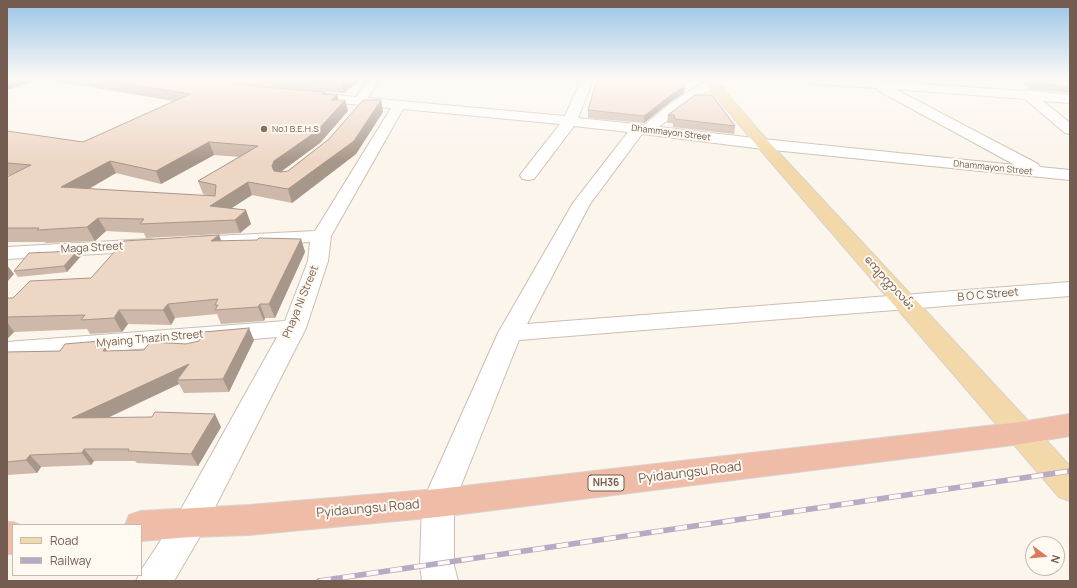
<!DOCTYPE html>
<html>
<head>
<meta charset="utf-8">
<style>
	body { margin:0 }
	#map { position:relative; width:1077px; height:588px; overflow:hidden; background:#fbf5eb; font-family:Manrope,sans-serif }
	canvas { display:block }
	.frame { position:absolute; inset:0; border:8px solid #745d50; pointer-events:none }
	.legend { position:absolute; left:12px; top:524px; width:130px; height:52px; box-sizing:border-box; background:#fef9f1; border:1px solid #c7bbb1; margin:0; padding:5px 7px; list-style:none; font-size:12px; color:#745d50 }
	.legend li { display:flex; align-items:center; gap:8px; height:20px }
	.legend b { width:20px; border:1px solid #c7bbb1 }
	.north { position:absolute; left:1025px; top:536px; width:40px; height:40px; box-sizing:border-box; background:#fef9f1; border:1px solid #c7bbb1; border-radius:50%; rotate:106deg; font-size:11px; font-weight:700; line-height:16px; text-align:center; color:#745d50 }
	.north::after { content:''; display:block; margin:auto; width:14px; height:18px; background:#d97b5c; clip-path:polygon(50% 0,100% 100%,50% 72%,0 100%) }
</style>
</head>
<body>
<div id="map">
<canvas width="1077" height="588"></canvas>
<div class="frame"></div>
<ul class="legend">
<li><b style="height:5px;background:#f3d9aa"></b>Road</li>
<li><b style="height:5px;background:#b8a9c5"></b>Railway</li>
</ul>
<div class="north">N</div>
</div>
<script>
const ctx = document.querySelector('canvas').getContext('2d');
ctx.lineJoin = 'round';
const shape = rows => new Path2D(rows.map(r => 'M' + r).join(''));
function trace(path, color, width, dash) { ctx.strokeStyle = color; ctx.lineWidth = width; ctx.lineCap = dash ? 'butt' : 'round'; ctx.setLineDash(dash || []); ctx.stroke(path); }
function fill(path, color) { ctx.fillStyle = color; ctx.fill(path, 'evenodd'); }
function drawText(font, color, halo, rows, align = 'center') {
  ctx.font = font + ' Manrope,"Noto Sans Myanmar",sans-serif'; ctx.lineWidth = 4; ctx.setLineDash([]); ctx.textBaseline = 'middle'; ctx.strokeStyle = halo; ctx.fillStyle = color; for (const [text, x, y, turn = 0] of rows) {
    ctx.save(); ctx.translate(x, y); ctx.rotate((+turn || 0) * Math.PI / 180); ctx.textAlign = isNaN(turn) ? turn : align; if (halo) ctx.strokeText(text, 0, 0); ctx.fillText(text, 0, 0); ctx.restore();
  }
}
const minor = shape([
	[367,80,379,80,368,98,565,116,581,80,593,80,578,118,644,125,671,103,707,80,714,80,717,83,715,86,681,109,659,127,763,139,1015,165,879,91,877,88,811,84,807,83,805,80,867,80,1023,91,1027,90,1070,95,1070,103,1043,101,1070,123,1070,134,1065,133,1025,99,895,89,1038,164,1040,167,1070,170,1070,180,763,149,642,134,590,204,527,324,1070,282,1070,296,519,340,454,503,454,565,458,581,422,581,420,565,422,503,498,333,573,203,628,132,574,126,534,179,528,180,522,179,520,175,560,124,403,109,331,236,328,261,306,328,202,533,174,581,136,581,139,575,141,575,142,569,180,511,277,337,7,360,7,342,285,321,308,261,310,242,196,249,189,247,186,243,189,239,196,237,315,231,391,108,309,100,304,99,303,96,304,93,309,92,356,97,367,80],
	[150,239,157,241,160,245,157,249,150,251,7,259,7,247,150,239]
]);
const major = shape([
	[702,80,715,80,768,141,1070,466,1070,501,1059,497,758,147,702,80]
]);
const highway = shape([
	[1070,414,1070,436,1021,444,438,517,249,535,191,537,141,541,141,525,125,525,129,515,141,511,249,505,438,489,1021,422,1070,414],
	[7,522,13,522,20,525,13,525,13,554,7,554,7,522]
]);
trace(minor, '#ccbeb1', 2);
trace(major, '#d8d2ce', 2);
trace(highway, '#d8d2ce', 2);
fill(minor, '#fff');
fill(major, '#f3d9aa');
fill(highway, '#efbca8');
const rail = shape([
	[319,581,1070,471]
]);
trace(rail, '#b8a9c5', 5.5);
trace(rail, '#fef9f1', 4, [12]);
fill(shape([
	[48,80,211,80,252,86,325,92,326,94,337,95,338,100,345,100,348,111,320,143,280,172,288,171,381,100,383,112,356,154,292,203,252,195,231,208,251,224,240,233,146,238,144,233,106,231,95,241,46,243,44,242,7,242,7,177,11,175,7,175,7,131,83,142,173,101],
	[214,155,240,157,198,181,203,194,210,196,89,189,116,173,161,184],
	[215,80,359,80,359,81,344,93,256,86],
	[1019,80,1070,80,1070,93,1030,89],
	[685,86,684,93,670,102,644,123,588,118,588,110],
	[712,95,735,126,734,134,673,127,673,123,667,123,668,115],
	[301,239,305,252,275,318,265,318,264,321,221,324,217,314,175,318,171,325,128,324,122,332,90,334,87,329,14,332,7,339,7,298,13,298,91,278,221,241],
	[77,251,81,256,67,272,18,277,14,271],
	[254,340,229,392,184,393,179,384,108,418,221,427,198,466,137,463,135,461,94,461,91,465,41,467,37,473,7,475,7,352,60,351,100,341,104,347,106,347,108,351,144,350,186,344]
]), '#cdb8a9');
fill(shape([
	[7,80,38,80,7,90],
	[345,80,359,80,359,81,344,93,342,83],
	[685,86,684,93,670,102,644,123,644,116,671,95],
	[337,95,340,106,345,100,348,111,320,143,278,174,276,178,272,166,274,161,331,100],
	[381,100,383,112,356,154,292,203,288,189],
	[209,142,214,155,161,184,156,171],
	[110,161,116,173,69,200,61,187],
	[248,182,252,195,215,219,210,206],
	[246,210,251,224,240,233,235,220],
	[98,218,106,231,95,241,87,227],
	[219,235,224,248,211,241],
	[301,239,305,252,275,318,269,304],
	[77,251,81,256,67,272,64,266],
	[7,265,14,274,7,282],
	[168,304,175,318,171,325,163,310],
	[260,304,265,318,264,321,258,307],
	[119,310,128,324,122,332,114,318],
	[7,322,14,332,7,339],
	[249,328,254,340,229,392,223,379],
	[100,341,105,348,106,347,113,359,95,347],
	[189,364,177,380,179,384,81,430,72,418],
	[215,414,221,427,198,466,191,454],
	[84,449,94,461,91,465,82,453],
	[30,455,41,467,37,473,26,460]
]), '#a7968a');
const building = shape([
	[106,80,211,80,252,86,325,92,322,94,337,95,331,100,345,100,317,131,274,161,272,166,274,171,281,172,288,171,329,139,363,100,381,100,354,141,288,189,248,182,210,206,246,210,235,220,140,224,144,219,98,218,87,227,37,230,39,228,7,228,7,177,31,165,7,163,7,131,83,142,190,94,106,80],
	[209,142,258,146,198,181,216,185,215,196,61,187,110,161,156,171,209,142],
	[311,80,345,80,342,83,311,80],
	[597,80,686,80,685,86,671,95,644,116,588,110,597,80],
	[1029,80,1070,80,1070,87,1033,83,1029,80],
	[695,95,712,95,735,126,675,119,674,115,668,115,695,95],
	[219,235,211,241,257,240,259,238,301,239,269,304,260,304,258,307,215,310,218,305,215,305,218,299,168,304,163,310,119,310,114,318,81,320,85,315,7,317,7,298,13,298,30,281,91,278,124,241,219,235],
	[77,251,64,266,14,271,29,253,77,251],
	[249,328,223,379,177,380,189,364,72,418,152,417,155,412,215,414,191,454,128,451,129,449,84,449,82,453,30,455,26,460,7,462,7,352,60,351,65,344,100,341,95,347,106,347,103,351,144,350,150,342,186,344,199,341,204,332,249,328]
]);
fill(building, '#eed6c5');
trace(building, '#a7968a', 1);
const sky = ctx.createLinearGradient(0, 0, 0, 162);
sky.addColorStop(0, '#98c4e6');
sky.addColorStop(0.49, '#fdfaf6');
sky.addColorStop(1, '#fdfaf600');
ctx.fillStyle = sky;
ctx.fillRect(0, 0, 1077, 162);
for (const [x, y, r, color] of [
	[264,129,4,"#8d6e63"]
]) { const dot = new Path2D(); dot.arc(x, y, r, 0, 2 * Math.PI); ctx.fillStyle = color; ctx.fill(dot); trace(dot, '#fef9f1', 1.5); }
drawText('9px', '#785e54', '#fef9f1', [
	["No.1 B.E.H.S",272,129]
], 'left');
drawText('9px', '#745d50', '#fef9f1', [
	["Dhammayon Street",671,133,7],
	["Dhammayon Street",993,168,6]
]);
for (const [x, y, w] of [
	[606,483,36]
]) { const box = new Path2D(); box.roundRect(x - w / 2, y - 8, w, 16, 3); ctx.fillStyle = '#fef9f1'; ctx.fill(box); trace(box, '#745d50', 1); }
drawText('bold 10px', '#745d50', null, [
	["NH36",606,483]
]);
drawText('11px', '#745d50', '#fef9f1', [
	["Maga Street",92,248,-3],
	["ကျောက္ကာလမ်း",889,283,48],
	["B O C Street",988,295,-5],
	["Phaya Ni Street",301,302,-68],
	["Myaing Thazin Street",150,339,-5]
]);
drawText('13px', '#745d50', '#fef9f1', [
	["Pyidaungsu Road",690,473,-7],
	["Pyidaungsu Road",368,509,-5]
]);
</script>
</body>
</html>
